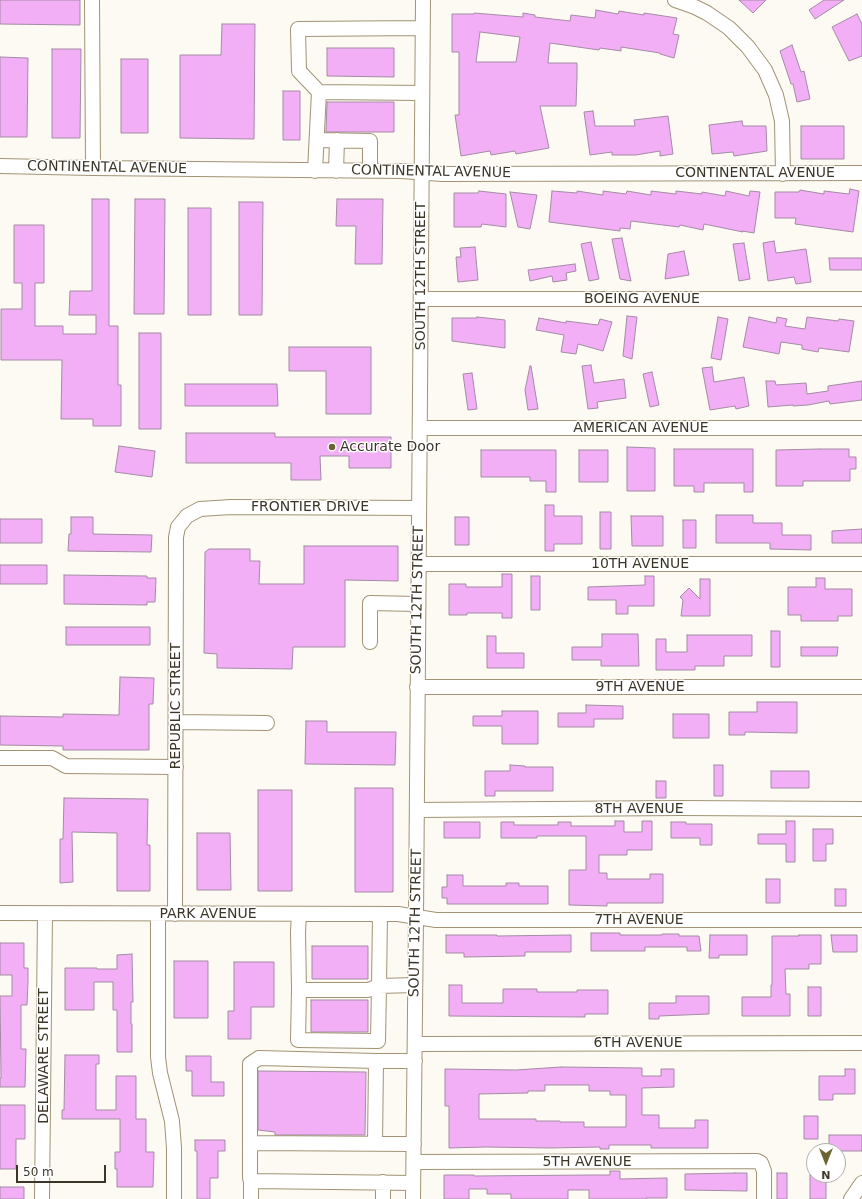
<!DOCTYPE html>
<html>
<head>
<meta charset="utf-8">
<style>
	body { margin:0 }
	#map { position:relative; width:862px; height:1199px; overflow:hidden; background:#fdfaf4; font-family:"DejaVu Sans",sans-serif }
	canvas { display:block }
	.north { position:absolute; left:806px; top:1143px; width:40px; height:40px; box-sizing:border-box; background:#fff; border:1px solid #b1afa9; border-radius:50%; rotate:180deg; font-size:11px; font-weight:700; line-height:16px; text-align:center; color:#3b3628 }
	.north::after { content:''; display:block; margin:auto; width:14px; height:18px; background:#6b6430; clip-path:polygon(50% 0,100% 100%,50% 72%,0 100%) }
	.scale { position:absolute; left:16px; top:1165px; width:90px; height:18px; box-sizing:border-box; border:2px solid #3b3628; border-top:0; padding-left:5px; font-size:12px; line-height:14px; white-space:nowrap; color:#3b3628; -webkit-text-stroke:3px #fff; paint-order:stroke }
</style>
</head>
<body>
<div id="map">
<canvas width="862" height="1199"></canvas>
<div class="north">N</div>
<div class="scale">50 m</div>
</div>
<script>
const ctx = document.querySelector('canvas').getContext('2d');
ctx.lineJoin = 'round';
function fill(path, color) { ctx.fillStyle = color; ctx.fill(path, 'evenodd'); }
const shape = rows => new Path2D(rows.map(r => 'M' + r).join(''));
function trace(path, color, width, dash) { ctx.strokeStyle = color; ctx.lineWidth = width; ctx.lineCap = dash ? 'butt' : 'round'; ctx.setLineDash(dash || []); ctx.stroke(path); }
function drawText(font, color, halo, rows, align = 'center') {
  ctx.font = font + ' "DejaVu Sans",sans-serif'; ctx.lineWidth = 3; ctx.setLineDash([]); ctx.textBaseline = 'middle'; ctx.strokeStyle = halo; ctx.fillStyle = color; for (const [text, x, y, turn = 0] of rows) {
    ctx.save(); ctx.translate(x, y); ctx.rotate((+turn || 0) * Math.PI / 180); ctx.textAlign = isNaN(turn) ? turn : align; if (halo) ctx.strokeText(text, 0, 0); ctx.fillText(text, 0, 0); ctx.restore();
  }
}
const building = shape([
	[0,0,80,0,80,25,0,24,0,0],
	[739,0,766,0,753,13,739,0],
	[824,0,844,0,815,19,809,10,824,0],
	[596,10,618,14,619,11,644,15,644,13,677,18,673,34,679,35,674,58,660,54,660,53,621,47,621,51,600,48,599,50,550,43,548,63,577,63,577,77,576,106,540,106,549,148,516,154,515,151,491,155,490,151,461,156,455,115,459,115,459,52,452,52,452,14,474,14,474,13,523,17,523,13,535,15,535,17,570,21,571,15,595,18,596,10],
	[480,32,520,37,516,62,476,62,480,32],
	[857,14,862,24,862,56,849,61,832,27,857,14],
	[222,24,255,24,254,139,180,138,180,55,221,55,222,24],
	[792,45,801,72,804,71,810,99,797,102,793,84,791,84,780,51,792,45],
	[327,48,394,48,394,77,327,76,327,48],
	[52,49,81,49,80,138,52,138,52,49],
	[0,57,28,58,27,137,0,137,0,57],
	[121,59,148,59,148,133,121,133,121,59],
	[283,91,300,91,300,140,283,140,283,91],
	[327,102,394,102,394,132,326,132,327,102],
	[593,111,595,126,635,126,634,120,668,116,673,154,660,156,660,151,636,155,612,155,612,152,590,155,584,112,593,111],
	[742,121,743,126,766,126,767,151,734,156,733,152,712,154,709,125,742,121],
	[801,126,844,126,844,159,801,159,801,126],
	[850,189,859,191,853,232,795,224,796,218,775,218,775,192,799,192,800,190,824,194,824,191,849,194,850,189],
	[479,191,506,194,506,227,482,224,481,227,454,227,454,193,478,193,479,191],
	[552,191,577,193,577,191,603,195,603,191,626,194,627,191,651,195,651,191,676,194,676,191,702,194,702,192,725,196,726,191,749,196,750,191,760,192,754,233,742,231,743,232,704,224,703,230,680,225,679,227,631,221,630,229,620,228,620,231,549,222,552,191],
	[510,192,537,195,530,229,518,227,510,192],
	[92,199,109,199,109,326,118,326,118,385,121,385,121,426,93,426,93,419,61,419,62,360,1,360,1,309,22,309,22,283,14,283,14,225,44,225,44,283,35,283,35,326,63,326,63,334,96,334,96,315,69,315,70,291,92,291,92,199],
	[135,199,165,199,164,314,134,314,135,199],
	[337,199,383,199,382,264,355,264,356,226,336,226,337,199],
	[239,202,263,202,262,315,239,315,239,202],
	[188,208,211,208,211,315,188,315,188,208],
	[622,238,629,272,631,281,620,279,612,239,622,238],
	[774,241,776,253,806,249,811,282,796,284,794,277,768,281,763,243,774,241],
	[591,242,599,279,589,281,581,244,591,242],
	[744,243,750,279,739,281,733,244,744,243],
	[475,247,478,280,458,282,456,257,461,257,460,248,475,247],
	[684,251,689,275,665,279,668,254,684,251],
	[829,258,862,258,862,270,830,270,829,258],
	[575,264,576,271,566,273,567,280,553,282,552,276,530,281,528,270,575,264],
	[627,316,637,317,632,359,623,356,627,316],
	[477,317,505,320,505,348,452,341,452,318,477,318,477,317],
	[718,317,728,319,721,360,711,358,718,317],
	[749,317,776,323,777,317,787,319,785,326,805,329,807,317,838,321,839,319,854,321,849,352,819,348,818,352,802,349,802,345,781,342,779,354,743,347,749,317],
	[539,318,566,323,566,321,598,325,600,319,612,322,603,351,578,344,576,354,561,352,564,335,536,330,539,318],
	[139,333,161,333,161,429,139,429,139,333],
	[289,347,371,347,371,414,326,414,326,371,289,371,289,347],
	[591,365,594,383,624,379,626,398,597,402,598,408,588,409,582,366,591,365],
	[530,366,531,366,538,409,528,410,525,390,530,366],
	[712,367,714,382,744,377,749,406,736,409,735,406,710,410,702,368,712,367],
	[652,372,659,405,650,407,643,374,652,372],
	[472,373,477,409,468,410,463,374,472,373],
	[766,381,775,381,776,385,806,383,807,394,828,391,828,386,862,381,862,400,830,404,829,401,808,405,793,406,793,405,768,407,766,381],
	[185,384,277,384,278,406,185,406,185,384],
	[186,433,275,433,275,437,391,437,391,468,349,468,349,456,320,456,321,480,291,480,291,463,186,463,186,433],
	[119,446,155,451,152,477,115,472,119,446],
	[627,447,655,448,655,491,627,491,627,447],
	[674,449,753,449,753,492,744,492,744,483,704,483,704,492,694,492,694,486,674,486,674,449],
	[820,449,849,449,849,457,856,457,856,469,850,469,850,481,803,481,803,486,776,486,776,450,820,449],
	[481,450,556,450,556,492,546,492,546,481,530,481,530,477,481,477,481,450],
	[579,450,608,450,608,482,579,482,579,450],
	[545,505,554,505,554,516,582,516,582,544,554,544,554,551,545,551,545,505],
	[600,512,611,512,611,549,600,549,600,512],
	[716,515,753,515,753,523,782,523,782,535,811,535,811,550,770,549,770,543,716,543,716,515],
	[631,516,663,516,663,546,632,546,631,516],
	[71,517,93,517,93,534,152,535,151,552,68,551,69,534,71,534,71,517],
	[455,517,469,517,469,545,455,545,455,517],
	[0,519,42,519,42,543,0,543,0,519],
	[683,520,696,520,696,548,683,548,683,520],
	[862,529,862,543,832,543,832,531,862,529],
	[304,546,398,546,398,581,345,580,345,647,293,647,292,669,217,668,217,654,204,653,205,552,209,549,250,549,250,561,260,561,259,584,304,584,304,546],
	[0,565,47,565,47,584,0,584,0,565],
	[502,574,512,574,512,618,502,618,502,613,467,613,467,615,449,615,449,584,466,584,466,587,502,587,502,574],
	[64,575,147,576,147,578,156,578,155,602,147,602,147,605,64,604,64,575],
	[531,576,540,576,540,610,531,610,531,576],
	[645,576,654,576,654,606,628,606,628,614,616,614,616,600,588,600,588,587,645,585,645,576],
	[816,578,825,578,825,589,852,589,852,616,838,616,838,621,801,621,801,615,788,615,788,587,816,587,816,578],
	[700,579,710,579,710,616,681,616,683,600,680,597,689,588,700,599,700,579],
	[66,627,150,627,150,645,66,645,66,627],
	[771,631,780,631,780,667,771,667,771,631],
	[602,634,638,634,639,666,601,666,601,660,572,660,572,647,602,647,602,634],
	[687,635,752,635,752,656,724,656,724,666,695,666,695,670,656,670,656,639,666,639,666,652,687,652,687,635],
	[487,636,496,636,496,653,524,653,524,668,487,668,487,636],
	[801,647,838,647,837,656,801,656,801,647],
	[120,677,154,678,153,704,149,704,149,750,63,750,63,746,0,745,0,716,63,717,63,714,119,715,120,677],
	[757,702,797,702,797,733,745,732,745,735,729,735,729,712,757,712,757,702],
	[586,705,623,706,623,719,594,719,594,727,558,727,558,713,586,713,586,705],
	[502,711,538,711,538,744,502,744,502,726,473,726,473,716,502,716,502,711],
	[673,714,709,714,709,738,673,738,673,714],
	[306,721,327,721,327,732,396,732,395,765,305,764,306,721],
	[510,765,525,766,525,767,553,767,553,791,495,791,495,796,485,796,485,771,510,771,510,765],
	[714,765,723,765,723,796,714,796,714,765],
	[771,771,809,771,809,788,771,788,771,771],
	[656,781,666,781,666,798,656,798,656,781],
	[355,788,393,788,393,892,355,892,355,788],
	[258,790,292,790,292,891,258,891,258,790],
	[64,798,148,799,147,845,150,845,150,891,117,891,117,833,72,832,73,882,60,883,60,839,63,839,64,798],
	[615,821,624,821,624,832,642,832,642,821,652,821,652,850,627,850,627,855,599,855,599,873,607,873,607,879,650,879,650,874,663,874,663,903,607,903,607,906,569,905,569,870,586,870,586,836,537,836,537,838,501,838,501,822,514,822,514,825,558,825,558,822,571,822,571,826,615,826,615,821],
	[786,821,795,821,795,862,786,862,786,844,758,844,758,834,786,834,786,821],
	[444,822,480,822,480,838,444,838,444,822],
	[671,822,686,822,686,824,712,824,712,845,700,845,700,838,671,838,671,822],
	[813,829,833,829,833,844,826,844,826,861,813,861,813,829],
	[197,833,230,833,231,890,197,890,197,833],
	[447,875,463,875,463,886,506,886,506,883,519,883,519,886,548,886,548,904,447,904,447,898,442,898,442,887,447,887,447,875],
	[766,879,780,879,780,903,766,903,766,879],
	[835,889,846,889,846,906,835,906,835,889],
	[591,933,620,933,620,935,662,935,662,934,679,934,679,936,699,936,701,951,687,951,687,947,645,947,645,951,591,951,591,933],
	[446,935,497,935,497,936,571,935,571,952,525,952,525,956,464,957,464,953,446,953,446,935],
	[710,935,747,935,747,955,719,955,719,958,709,958,710,935],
	[799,935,821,935,821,964,809,964,809,969,785,969,786,994,790,994,790,1016,742,1016,742,997,771,997,771,985,772,985,772,936,799,936,799,935],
	[831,935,857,935,857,952,833,952,831,935],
	[0,943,24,943,24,968,28,968,28,982,27,1005,21,1005,21,1049,26,1049,25,1087,0,1087,0,1078,1,1078,0,996,12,996,12,975,0,975,0,943],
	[312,946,368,946,368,979,312,979,312,946],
	[132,954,133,1002,131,1002,131,1024,132,1024,132,1052,117,1052,117,1010,113,1010,113,982,94,982,94,1010,65,1010,65,968,97,968,97,969,117,969,117,955,132,954],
	[174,961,208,961,208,1018,174,1018,174,961],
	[234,962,274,962,274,1007,251,1007,251,1039,228,1039,228,1011,234,1011,234,962],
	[449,985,462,985,462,1003,503,1003,503,989,537,989,537,992,577,992,577,990,608,990,608,1014,585,1014,585,1017,449,1016,449,985],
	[808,987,821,987,821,1016,808,1016,808,987],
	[676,996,709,996,709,1014,659,1016,659,1019,649,1019,649,1003,676,1003,676,996],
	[311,1000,368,1000,368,1032,311,1032,311,1000],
	[65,1055,99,1055,99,1064,96,1064,96,1110,116,1110,116,1076,136,1076,136,1119,146,1119,146,1152,154,1152,153,1187,117,1187,117,1169,115,1169,115,1152,120,1152,120,1119,62,1119,62,1110,64,1110,65,1055],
	[186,1056,211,1056,211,1082,224,1082,224,1096,192,1096,192,1071,186,1071,186,1056],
	[561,1067,642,1068,642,1076,661,1076,661,1069,674,1069,674,1087,642,1088,642,1115,659,1115,659,1128,695,1128,695,1120,708,1120,708,1148,651,1148,651,1145,609,1145,609,1149,600,1149,600,1147,550,1148,486,1147,449,1148,449,1106,445,1106,445,1069,516,1070,561,1067],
	[545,1085,589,1085,589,1091,610,1091,610,1095,626,1095,626,1127,584,1127,584,1122,560,1122,560,1121,536,1121,536,1119,479,1119,479,1094,528,1093,528,1091,545,1091,545,1085],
	[845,1069,855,1069,855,1094,833,1094,833,1100,819,1100,819,1076,845,1076,845,1069],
	[258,1071,366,1072,365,1135,275,1135,275,1132,258,1130,258,1071],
	[0,1105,25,1105,25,1139,16,1139,16,1169,0,1169,0,1105],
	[804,1116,818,1116,818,1139,804,1139,804,1116],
	[829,1135,862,1135,862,1151,829,1151,829,1135],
	[195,1140,225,1140,225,1151,218,1151,218,1178,210,1178,210,1199,197,1199,197,1151,195,1151,195,1140],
	[610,1171,620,1171,620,1179,667,1178,667,1198,646,1198,646,1199,589,1199,589,1190,568,1190,568,1199,511,1199,511,1194,487,1194,487,1189,469,1189,469,1199,444,1199,444,1175,474,1175,474,1176,589,1175,610,1175,610,1171],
	[735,1173,747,1173,747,1191,685,1190,685,1174,735,1173],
	[777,1173,787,1173,787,1199,777,1199,777,1173],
	[810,1175,826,1175,826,1199,810,1199,810,1175],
	[0,1187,24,1187,24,1199,0,1199,0,1187]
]);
fill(building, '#f2aff5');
trace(building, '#a48ba4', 1);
const minor = shape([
	[92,0,93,168],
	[675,0,695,7,707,13,729,28,748,47,765,70,776,95,782,121,783,174],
	[319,92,299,71,298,29,422,28],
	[317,140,370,141,370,171],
	[0,166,93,168,402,171,442,174,862,173],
	[315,171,319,92,422,93],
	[336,171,337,140],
	[421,299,862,299],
	[420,428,862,428],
	[419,564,862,564],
	[370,642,370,603,418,604],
	[417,687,862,687],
	[176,722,267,723],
	[0,758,52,758,66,766,176,767],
	[417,810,680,808,862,809],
	[0,913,398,914,436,920,862,920],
	[158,914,158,1057,160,1073,172,1121,174,1148,174,1199],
	[175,914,176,537,178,527,187,516,200,509,231,507,419,508],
	[299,914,298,932,299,990],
	[380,914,379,986,368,990,299,990,298,1040,378,1041,379,986,415,985],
	[415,1044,862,1043],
	[376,1061,415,1061],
	[250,1143,414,1144],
	[414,1162,757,1161,761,1163,764,1171,764,1199],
	[251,1181,250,1178,250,1064,259,1058,376,1061,375,1144],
	[383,1182,383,1199],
	[42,1199,45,913],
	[251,1199,251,1181,413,1183],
	[413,1199,416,917,423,0],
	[851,1199,862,1183]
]);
trace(minor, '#a19374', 16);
trace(minor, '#fff', 14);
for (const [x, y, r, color] of [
	[332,447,4,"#6b6430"]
]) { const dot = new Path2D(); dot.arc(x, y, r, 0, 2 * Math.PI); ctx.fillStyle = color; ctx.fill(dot); trace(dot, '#fff', 1.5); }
drawText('14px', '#3b3628', '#fff', [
	["CONTINENTAL AVENUE",107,168,1],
	["CONTINENTAL AVENUE",431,172,1],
	["CONTINENTAL AVENUE",755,173],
	["SOUTH 12TH STREET",421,276,-90],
	["BOEING AVENUE",642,299],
	["AMERICAN AVENUE",641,428],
	["FRONTIER DRIVE",310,507],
	["10TH AVENUE",640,564],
	["SOUTH 12TH STREET",418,600,-89],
	["9TH AVENUE",640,687],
	["REPUBLIC STREET",176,706,-90],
	["8TH AVENUE",639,809],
	["PARK AVENUE",208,914],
	["7TH AVENUE",639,920],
	["SOUTH 12TH STREET",416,923,-89],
	["6TH AVENUE",638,1043],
	["DELAWARE STREET",44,1056,-90],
	["5TH AVENUE",587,1162]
]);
drawText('14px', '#3b3628', '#fff', [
	["Accurate Door",340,447]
], 'left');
</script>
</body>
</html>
